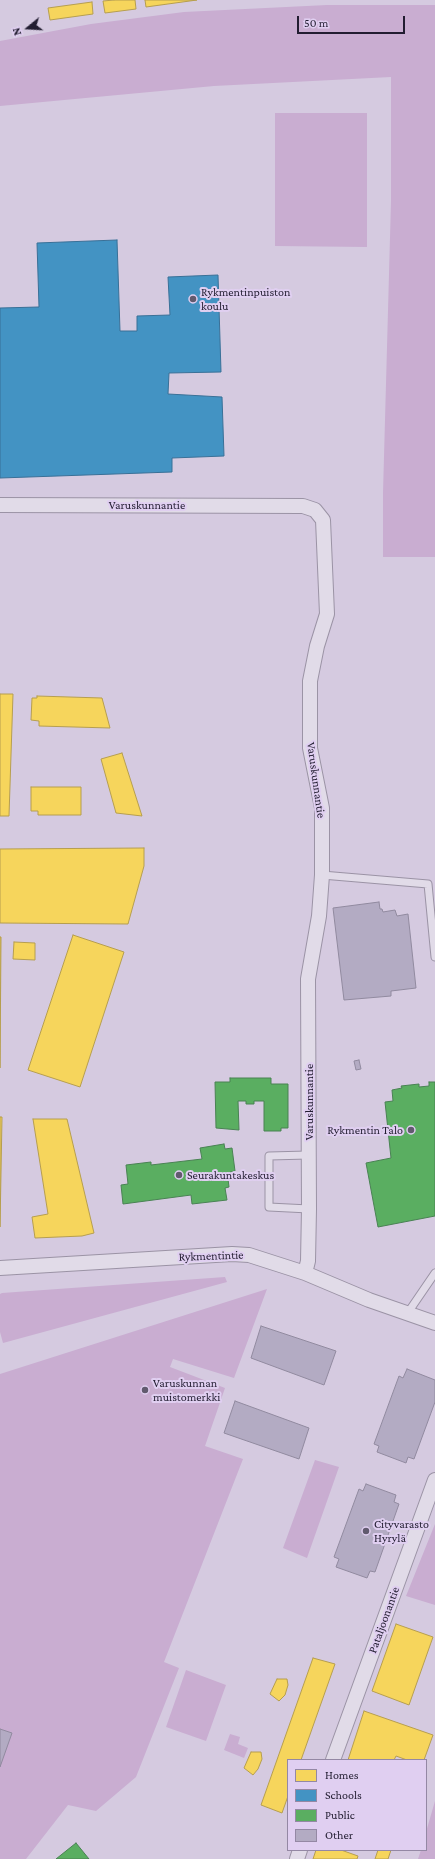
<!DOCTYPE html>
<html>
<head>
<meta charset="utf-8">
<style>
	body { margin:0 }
	#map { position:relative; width:435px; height:1859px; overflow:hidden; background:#d5cae0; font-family:"Crimson Pro",serif }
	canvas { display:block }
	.legend { position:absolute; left:287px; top:1759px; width:140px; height:92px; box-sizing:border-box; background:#e0cff1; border:1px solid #9488a4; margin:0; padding:5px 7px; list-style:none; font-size:12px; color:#221d31 }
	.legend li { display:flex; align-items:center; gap:8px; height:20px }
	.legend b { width:20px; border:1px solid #9488a4 }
	.north { position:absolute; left:8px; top:8px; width:40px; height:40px; -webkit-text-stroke:3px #e0cff1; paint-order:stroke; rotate:252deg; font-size:11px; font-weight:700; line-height:16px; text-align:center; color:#221d31 }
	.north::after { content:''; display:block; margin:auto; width:14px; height:18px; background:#221d31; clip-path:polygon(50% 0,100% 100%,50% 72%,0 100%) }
	.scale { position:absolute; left:297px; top:16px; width:108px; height:18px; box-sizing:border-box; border:2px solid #221d31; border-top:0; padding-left:5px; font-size:12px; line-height:14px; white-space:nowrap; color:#221d31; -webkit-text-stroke:3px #e0cff1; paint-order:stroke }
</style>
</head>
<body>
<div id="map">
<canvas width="435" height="1859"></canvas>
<ul class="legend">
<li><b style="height:11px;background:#f6d55c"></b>Homes</li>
<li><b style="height:11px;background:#4393c3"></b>Schools</li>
<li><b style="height:11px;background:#5aae61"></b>Public</li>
<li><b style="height:11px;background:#b3abc3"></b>Other</li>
</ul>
<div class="north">N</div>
<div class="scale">50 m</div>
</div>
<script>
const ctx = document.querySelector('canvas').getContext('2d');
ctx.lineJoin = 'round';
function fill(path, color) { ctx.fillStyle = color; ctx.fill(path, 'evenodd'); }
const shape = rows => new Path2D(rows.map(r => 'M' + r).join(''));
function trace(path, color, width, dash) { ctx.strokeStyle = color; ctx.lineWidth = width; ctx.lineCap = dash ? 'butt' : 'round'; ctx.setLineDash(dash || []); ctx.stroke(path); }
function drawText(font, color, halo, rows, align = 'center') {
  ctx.font = font + ' "Crimson Pro",serif'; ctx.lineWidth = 4; ctx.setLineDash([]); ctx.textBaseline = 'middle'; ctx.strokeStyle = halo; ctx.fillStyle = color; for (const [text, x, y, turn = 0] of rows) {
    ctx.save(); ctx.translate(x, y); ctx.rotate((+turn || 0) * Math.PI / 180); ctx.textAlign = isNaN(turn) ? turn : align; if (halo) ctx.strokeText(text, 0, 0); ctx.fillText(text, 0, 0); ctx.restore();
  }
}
fill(shape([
	[327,5,435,5,435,557,383,557,383,493,391,201,391,77,214,86,0,106,0,41,91,24,184,12],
	[275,113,367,113,367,247,275,246],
	[225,1277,227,1282,3,1343,0,1332,0,1294,2,1293],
	[267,1289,234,1378,173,1359,170,1367,225,1388,205,1446,243,1459,164,1662,179,1668,136,1777,96,1811,68,1805,26,1859,0,1859,0,1374],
	[315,1460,339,1467,307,1558,283,1548],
	[435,1524,435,1605,406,1596],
	[186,1670,226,1685,206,1741,166,1727],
	[230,1734,240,1737,238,1744,248,1748,244,1758,224,1750],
	[435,1801,435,1859,418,1859,421,1850,426,1850,426,1832]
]), '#c9add1');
const homes = shape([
	[114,0,135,0,136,9,105,13,103,1,114,0],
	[145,0,197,0,146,7,145,0],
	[92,2,93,14,50,20,48,8,92,2],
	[0,694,13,694,9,816,0,816,0,694],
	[37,696,102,698,110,728,39,726,39,721,31,720,32,698,37,698,37,696],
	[122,753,142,816,116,813,101,759,122,753],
	[31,787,81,787,81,815,38,815,38,811,31,811,31,787],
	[144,848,144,866,128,924,0,923,0,849,144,848],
	[73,935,124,952,80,1087,28,1070,73,935],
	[0,937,1,937,0,1068,0,937],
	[14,942,35,943,35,960,13,959,14,942],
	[0,1117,2,1117,0,1227,0,1117],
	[33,1119,67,1119,94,1233,82,1236,35,1238,32,1217,48,1214,33,1119],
	[396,1624,433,1637,409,1705,372,1691,396,1624],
	[313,1658,335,1664,301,1760,288,1760,288,1796,282,1813,261,1805,313,1658],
	[277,1679,287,1679,288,1685,285,1695,279,1701,270,1694,277,1679],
	[364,1711,433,1735,424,1760,407,1760,396,1756,394,1760,348,1760,364,1711],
	[251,1752,261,1752,262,1759,258,1769,253,1775,244,1768,251,1752],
	[316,1850,341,1850,358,1856,357,1859,313,1859,316,1850],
	[378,1850,391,1850,388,1859,375,1859,378,1850]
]);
fill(homes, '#f6d55c');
trace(homes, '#b69e4f', 1);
const schools = shape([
	[117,240,120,331,137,331,137,316,170,315,168,277,218,275,221,372,169,373,168,394,222,397,224,456,172,458,172,472,0,478,0,308,39,307,37,243,117,240]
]);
fill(schools, '#4393c3');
trace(schools, '#397097', 1);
const public = shape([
	[230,1078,271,1078,271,1084,288,1084,288,1128,281,1128,281,1131,264,1131,264,1101,254,1101,254,1104,246,1104,246,1101,238,1101,239,1130,216,1128,215,1082,230,1082,230,1078],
	[429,1082,435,1082,435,1216,378,1227,366,1163,391,1158,385,1102,393,1101,392,1090,402,1088,401,1086,419,1084,419,1087,429,1086,429,1082],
	[224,1144,225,1149,232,1148,235,1171,230,1172,231,1179,228,1179,229,1187,225,1188,227,1200,192,1204,191,1195,123,1204,121,1185,128,1184,126,1165,151,1162,151,1165,202,1159,200,1148,224,1144],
	[76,1843,89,1859,56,1859,76,1843]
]);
fill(public, '#5aae61');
trace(public, '#498253', 1);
const building = shape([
	[379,902,380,909,382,909,383,912,395,910,397,916,408,914,416,988,391,991,391,996,344,1000,333,908,379,902],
	[359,1060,361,1069,356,1070,354,1061,359,1060],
	[261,1326,336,1351,324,1385,251,1358,261,1326],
	[407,1369,435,1380,435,1402,414,1459,408,1457,406,1463,377,1452,379,1446,374,1444,399,1376,403,1378,407,1369],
	[235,1401,309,1428,299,1459,224,1433,235,1401],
	[366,1484,396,1495,394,1502,399,1504,375,1572,370,1571,367,1578,336,1567,339,1559,334,1557,359,1489,363,1491,366,1484],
	[0,1729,12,1733,0,1767,0,1729]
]);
fill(building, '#b3abc3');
trace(building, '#918a9f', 1);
const lane = shape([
	[322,875,428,884,435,957],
	[308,1155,269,1156,269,1207,309,1209],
	[407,1314,435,1273]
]);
const street = shape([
	[0,505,303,506,315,510,323,520,327,614,317,646,310,681,310,748,322,808,322,875,319,916,308,979,309,1209,308,1261,305,1273],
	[0,1268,232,1254,249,1255,305,1273,369,1300,435,1323],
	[333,1760,435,1480],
	[297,1859,300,1850]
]);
trace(lane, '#9b93a5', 9);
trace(street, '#9b93a5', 16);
trace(lane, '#e1dbe8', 7);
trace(street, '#e1dbe8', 14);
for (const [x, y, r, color] of [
	[193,299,4,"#615a6e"],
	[411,1130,4,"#615a6e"],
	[179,1175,4,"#615a6e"],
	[145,1390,4,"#615a6e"],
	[366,1531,4,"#615a6e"]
]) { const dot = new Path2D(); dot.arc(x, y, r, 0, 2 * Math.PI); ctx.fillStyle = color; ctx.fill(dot); trace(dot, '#e0cff1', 1.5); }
drawText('12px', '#221d31', '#e0cff1', [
	["Rykmentinpuiston",201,292],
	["koulu",201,306],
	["Rykmentin Talo",403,1130,"right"],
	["Seurakuntakeskus",187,1175],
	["Varuskunnan",153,1383],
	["muistomerkki",153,1397],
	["Cityvarasto",374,1524],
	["Hyrylä",374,1538]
], 'left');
drawText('12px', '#221d31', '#e0cff1', [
	["Varuskunnantie",147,505],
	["Varuskunnantie",316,780,82],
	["Varuskunnantie",309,1102,-90],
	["Rykmentintie",211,1256,-2],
	["Pataljoonantie",384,1620,-70]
]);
</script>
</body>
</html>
